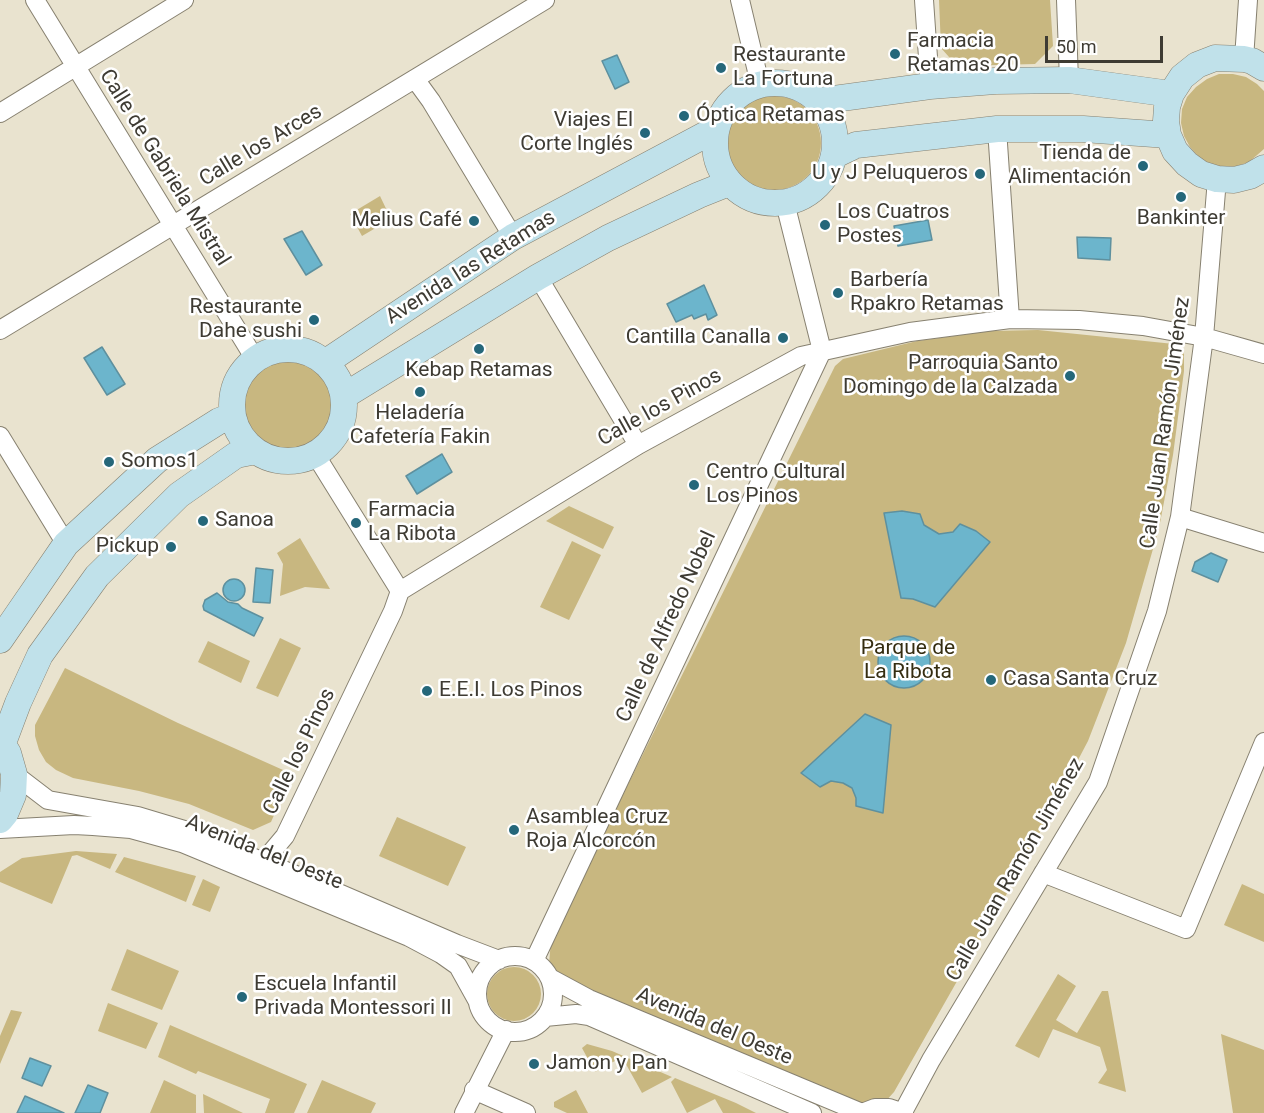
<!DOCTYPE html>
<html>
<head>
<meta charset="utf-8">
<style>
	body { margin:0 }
	#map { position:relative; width:1264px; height:1113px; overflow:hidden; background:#e9e3cf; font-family:Roboto,sans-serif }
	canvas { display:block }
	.scale { position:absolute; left:1045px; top:36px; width:118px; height:27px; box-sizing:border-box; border:3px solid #3e3b33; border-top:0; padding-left:8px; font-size:18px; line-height:21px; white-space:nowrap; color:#3e3b33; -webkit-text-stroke:4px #fff; paint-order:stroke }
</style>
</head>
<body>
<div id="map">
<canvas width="1264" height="1113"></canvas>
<div class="scale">50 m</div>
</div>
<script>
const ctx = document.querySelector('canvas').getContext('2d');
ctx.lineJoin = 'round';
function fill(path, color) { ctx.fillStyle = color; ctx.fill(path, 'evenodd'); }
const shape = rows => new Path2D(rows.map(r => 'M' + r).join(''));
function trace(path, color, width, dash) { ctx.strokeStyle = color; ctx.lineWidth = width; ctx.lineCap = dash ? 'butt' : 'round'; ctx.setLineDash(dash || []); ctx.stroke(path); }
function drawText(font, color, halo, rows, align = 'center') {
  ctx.font = font + ' Roboto,sans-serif'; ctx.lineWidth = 5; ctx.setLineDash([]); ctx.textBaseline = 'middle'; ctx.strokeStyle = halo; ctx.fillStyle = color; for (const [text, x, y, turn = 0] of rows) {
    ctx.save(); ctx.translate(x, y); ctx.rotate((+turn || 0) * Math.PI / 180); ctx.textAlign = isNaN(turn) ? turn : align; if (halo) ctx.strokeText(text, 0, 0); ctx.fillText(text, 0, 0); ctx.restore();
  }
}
fill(shape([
	[939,0,1050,0,1053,46,1035,64,957,66,941,48],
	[1219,74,1233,74,1246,77,1257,84,1264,91,1264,149,1249,162,1237,166,1223,167,1210,164,1199,157,1190,147,1184,136,1181,123,1182,109,1187,97,1196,87,1207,79],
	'727 143a47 47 0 1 1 94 0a47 47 0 1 1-94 0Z',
	[380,196,391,219,362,236,350,214],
	[1038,330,1174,344,1184,352,1184,371,1173,455,1159,528,1126,643,1088,741,1018,874,894,1092,884,1103,865,1107,560,979,549,964,551,940,835,366,843,359,917,341,990,331],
	'242 404a46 46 0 1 1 92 0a46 46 0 1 1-92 0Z',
	[569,506,614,527,603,549,546,521],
	[300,538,330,589,305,587,280,596,283,564,277,553],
	[572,541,601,555,569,620,540,607],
	[280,638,301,648,278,697,256,688],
	[208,641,250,661,241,683,198,662],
	[65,668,178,723,292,774,271,822,253,830,189,804,139,791,73,778,56,770,46,762,39,750,35,736,35,725],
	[397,817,466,847,448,886,379,856],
	[76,851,117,854,110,869,77,855,72,856,52,904,0,882,0,872,22,858],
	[124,857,196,876,186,902,115,872],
	[203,879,220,887,210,912,192,905],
	[1242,884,1264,894,1264,942,1224,925],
	[127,949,179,971,162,1010,111,990],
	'487 994a27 27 0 1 1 54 0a27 27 0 1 1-54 0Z',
	[1058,974,1076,986,1056,1020,1077,1033,1102,991,1108,991,1126,1092,1098,1083,1107,1070,1100,1047,1053,1029,1039,1058,1015,1046],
	[108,1003,158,1023,146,1049,98,1031],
	[11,1010,22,1012,0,1064,0,1036],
	[170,1025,307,1084,294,1113,265,1113,270,1099,198,1071,196,1074,158,1057],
	[1221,1034,1264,1050,1264,1113,1233,1113],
	[587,1044,612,1051,672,1077,642,1093,622,1057,595,1072,582,1048],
	[675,1078,736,1103,756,1113,723,1113,715,1099,687,1113,671,1082],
	[164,1080,196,1095,196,1113,150,1113],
	[322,1080,376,1103,371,1113,307,1113],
	[576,1090,588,1113,567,1113,554,1107,554,1102],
	[203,1094,243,1113,204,1113]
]), '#c8b780');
const water = shape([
	[617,55,629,82,615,89,602,61,617,55],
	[928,220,932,240,898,246,894,226,928,220],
	[302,231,322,265,306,275,284,239,302,231],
	[1077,237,1111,238,1110,260,1078,258,1077,237],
	[704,285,717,315,708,320,706,314,694,319,692,315,676,322,667,304,704,285],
	[102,347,125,384,107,395,84,358,102,347],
	[442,454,452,472,417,494,406,476,442,454],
	[902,511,920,514,924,525,939,534,953,532,960,524,976,531,990,542,935,607,913,599,901,598,884,513,902,511],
	[1211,553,1227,560,1218,582,1192,571,1195,562,1211,553],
	[256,568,273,570,270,603,253,602,256,568],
	'223 590a11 11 0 1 1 22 0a11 11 0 1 1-22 0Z',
	[217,593,228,602,238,604,242,608,263,618,254,636,204,610,203,606,205,600,217,593],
	'878 662a26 26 0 1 1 52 0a26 26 0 1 1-52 0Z',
	[865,714,891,725,883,813,856,806,856,798,852,788,843,783,831,781,820,787,801,773,865,714],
	[30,1058,51,1066,42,1086,22,1078,30,1058],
	[88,1085,108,1093,100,1113,75,1113,88,1085],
	[25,1096,64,1113,17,1113,25,1096]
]);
fill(water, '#6cb5cc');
trace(water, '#5e909e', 1.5);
const street = shape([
	[35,0,255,359],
	[740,0,760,84],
	[924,0,930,86],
	[1066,0,1069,80],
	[1244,59,1248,0],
	[415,79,431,101,513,237],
	[0,113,184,0],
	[997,129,1010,319],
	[538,277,638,445],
	[0,330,545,0],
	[0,436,66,544],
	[315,454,400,591],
	[1180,517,1264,543],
	[14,774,48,800,138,816,188,831,313,882,457,944,499,960],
	[0,829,74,825,93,826,131,829,182,843,409,937,441,954,458,966,478,1002],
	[264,861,285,836,393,611,400,591,638,445,801,356,910,332,1010,319,1079,320,1143,326,1204,337,1264,354],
	[1043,873,1186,929,1264,742],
	'477 994a38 38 0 1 1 76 0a38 38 0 1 1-76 0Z',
	[534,961,822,351,785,203],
	[550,978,589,999,862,1113],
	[545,1017,576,1014,589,1016,812,1113],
	[474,1090,526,1113],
	[903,1112,931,1060,1098,782,1157,611,1180,517,1204,337,1217,179],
	[464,1113,506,1030],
	[862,1113,875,1108,889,1108,904,1113]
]);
const secondary = shape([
	[1264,68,1252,61,1244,59,1215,58,1197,65,1182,77,1171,94,1167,107,1166,121,1168,135,1175,151,1187,164,1201,174,1217,179,1234,180,1250,176,1264,168],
	'715 143a60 60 0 1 1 120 0a60 60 0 1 1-120 0Z',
	[819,101,930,86,995,81,1069,80,1171,94],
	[835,155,856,145,997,129,1083,129,1168,135],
	'232 405a56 56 0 1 1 112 0a56 56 0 1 1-112 0Z',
	[326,362,513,237,716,129],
	[344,396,538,277,608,238,699,195,729,183],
	[0,640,66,544,157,460,219,421,232,416],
	[0,740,8,753,14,774,13,795,5,814,0,820],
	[3,743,18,703,40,655,97,576,179,495,236,455,256,451]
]);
trace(street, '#878170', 20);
trace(secondary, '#878170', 27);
trace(street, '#fff', 18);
trace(secondary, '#c0e1ea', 26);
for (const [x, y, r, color] of [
	[895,54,6,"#25677a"],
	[721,68,6,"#25677a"],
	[684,116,6,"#25677a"],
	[645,133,6,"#25677a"],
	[1143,166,6,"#25677a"],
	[980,174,6,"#25677a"],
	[1181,197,6,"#25677a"],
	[474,221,6,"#25677a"],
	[825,225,6,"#25677a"],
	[838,293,6,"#25677a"],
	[314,320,6,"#25677a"],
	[783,338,6,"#25677a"],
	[479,349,6,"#25677a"],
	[1070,376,6,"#25677a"],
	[420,392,6,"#25677a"],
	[109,462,6,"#25677a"],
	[694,485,6,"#25677a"],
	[203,521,6,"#25677a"],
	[356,523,6,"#25677a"],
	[171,547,6,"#25677a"],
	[991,680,6,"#25677a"],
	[427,691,6,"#25677a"],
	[514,830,6,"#25677a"],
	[242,997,6,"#25677a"],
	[534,1064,6,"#25677a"]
]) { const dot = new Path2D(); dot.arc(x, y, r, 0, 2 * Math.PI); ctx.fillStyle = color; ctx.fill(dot); trace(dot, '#fff', 2); }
drawText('21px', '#3e3b33', '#fff', [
	["Farmacia",907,42],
	["Retamas 20",907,66],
	["Restaurante",733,56],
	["La Fortuna",733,80],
	["Óptica Retamas",696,116],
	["Viajes El",633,121,"right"],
	["Corte Inglés",633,145,"right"],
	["Tienda de",1131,154,"right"],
	["Alimentación",1131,178,"right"],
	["U y J Peluqueros",968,174,"right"],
	["Los Cuatros",837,213],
	["Postes",837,237],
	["Bankinter",1181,219,"center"],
	["Melius Café",462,221,"right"],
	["Barbería",850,281],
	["Rpakro Retamas",850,305],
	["Restaurante",302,308,"right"],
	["Dahe sushi",302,332,"right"],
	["Cantilla Canalla",771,338,"right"],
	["Parroquia Santo",1058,364,"right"],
	["Domingo de la Calzada",1058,388,"right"],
	["Kebap Retamas",479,371,"center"],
	["Heladería",420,414,"center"],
	["Cafetería Fakin",420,438,"center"],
	["Somos1",121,462],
	["Centro Cultural",706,473],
	["Los Pinos",706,497],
	["Farmacia",368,511],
	["La Ribota",368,535],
	["Sanoa",215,521],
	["Pickup",159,547,"right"],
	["Casa Santa Cruz",1003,680],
	["E.E.I. Los Pinos",439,691],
	["Asamblea Cruz",526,818],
	["Roja Alcorcón",526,842],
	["Escuela Infantil",254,985],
	["Privada Montessori II",254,1009],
	["Jamon y Pan",546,1064]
], 'left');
drawText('21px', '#3e3b33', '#fff', [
	["Calle los Arces",261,146,-31],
	["Calle de Gabriela Mistral",164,168,58],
	["Avenida las Retamas",471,268,-32],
	["Calle los Pinos",660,408,-29],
	["Calle Juan Ramón Jiménez",1166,423,-82],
	["Calle de Alfredo Nobel",667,627,-65],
	["Calle los Pinos",300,752,-64],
	["Avenida del Oeste",264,853,22],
	["Calle Juan Ramón Jiménez",1016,870,-60],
	["Avenida del Oeste",714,1027,23]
]);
drawText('21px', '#352d11', '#fff', [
	["Parque de",908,649],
	["La Ribota",908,673]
]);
</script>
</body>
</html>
